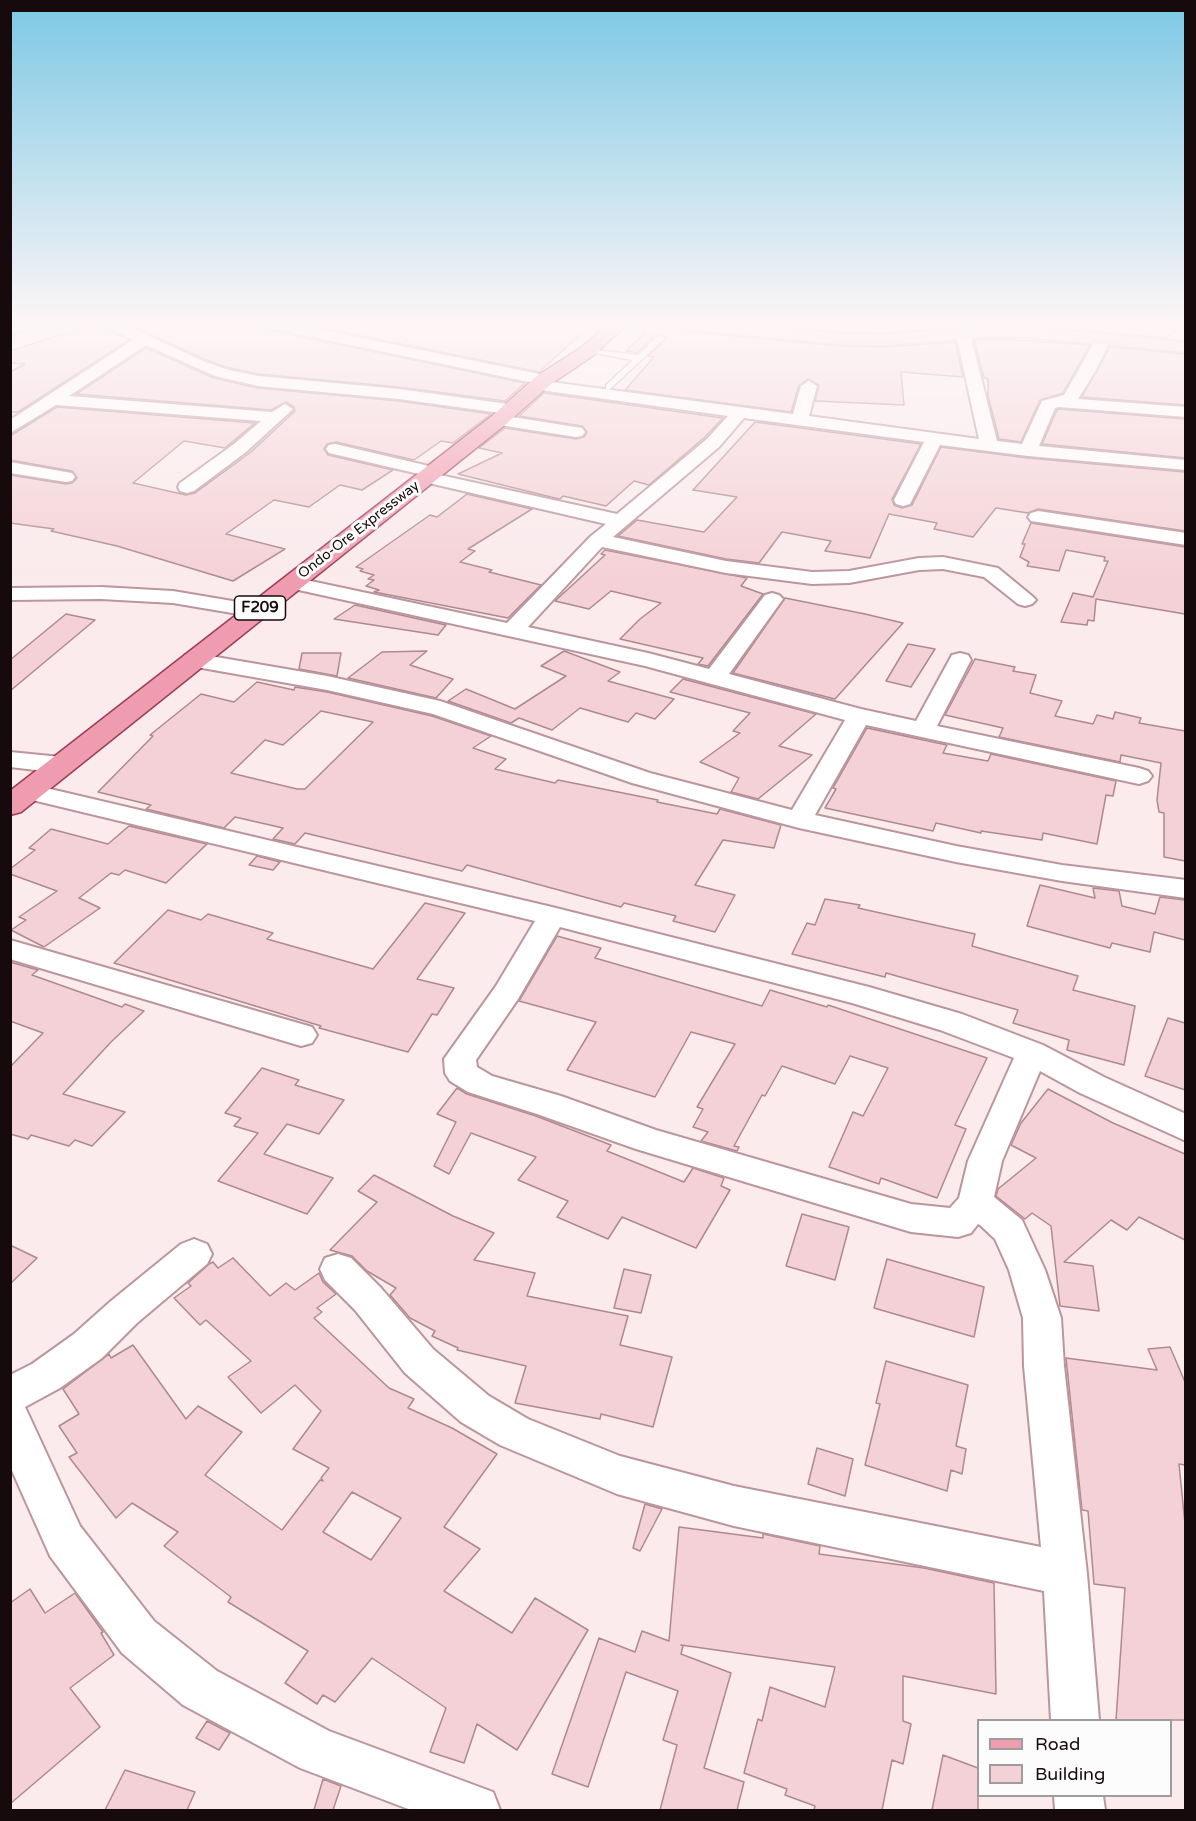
<!DOCTYPE html>
<html>
<head>
<meta charset="utf-8">
<style>
	body { margin:0 }
	#map { position:relative; width:1196px; height:1821px; overflow:hidden; background:#fbebed; font-family:"Varela Round",sans-serif }
	canvas { display:block }
	.frame { position:absolute; inset:0; border:12px solid #160a0c; pointer-events:none }
	.legend { position:absolute; left:977px; top:1719px; width:195px; height:78px; box-sizing:border-box; background:#fcfcfc; border:2px solid #a09b9c; margin:0; padding:8px 10px; list-style:none; font-size:18px; color:#160a0c }
	.legend li { display:flex; align-items:center; gap:12px; height:30px }
	.legend b { width:30px; border:2px solid #a09b9c }
</style>
</head>
<body>
<div id="map">
<canvas width="1196" height="1821"></canvas>
<div class="frame"></div>
<ul class="legend">
<li><b style="height:8px;background:#ef9bb0"></b>Road</li>
<li><b style="height:16px;background:#f4d1d6"></b>Building</li>
</ul>
</div>
<script>
const ctx = document.querySelector('canvas').getContext('2d');
ctx.lineJoin = 'round';
function fill(path, color) { ctx.fillStyle = color; ctx.fill(path, 'evenodd'); }
const shape = rows => new Path2D(rows.map(r => 'M' + r).join(''));
function trace(path, color, width, dash) { ctx.strokeStyle = color; ctx.lineWidth = width; ctx.lineCap = dash ? 'butt' : 'round'; ctx.setLineDash(dash || []); ctx.stroke(path); }
function drawText(font, color, halo, rows, align = 'center') {
  ctx.font = font + ' "Varela Round",sans-serif'; ctx.lineWidth = 6; ctx.setLineDash([]); ctx.textBaseline = 'middle'; ctx.strokeStyle = halo; ctx.fillStyle = color; for (const [text, x, y, turn = 0] of rows) {
    ctx.save(); ctx.translate(x, y); ctx.rotate((+turn || 0) * Math.PI / 180); ctx.textAlign = isNaN(turn) ? turn : align; if (halo) ctx.strokeText(text, 0, 0); ctx.fillText(text, 0, 0); ctx.restore();
  }
}
const building = shape([
	[128,324,240,324,525,383,505,401,399,387,258,374,226,367,204,359,128,324],
	[389,324,408,326,411,324,592,324,539,372,308,325,389,324],
	[644,324,674,324,684,331,838,346,886,347,955,342,963,377,901,372,904,405,815,401,819,385,808,379,799,385,791,412,625,390,654,357,648,356,667,338,656,334,637,353,626,351,643,334,644,324],
	[762,324,959,324,960,327,886,333,838,332,762,324],
	[1020,324,1183,324,1166,338,1020,324],
	[91,325,107,329,129,340,18,412,10,412,10,372,25,364,10,363,10,351,91,325],
	[1005,339,1090,345,1063,393,1040,400,1021,442,999,439,988,396,988,379,984,378,974,340,1005,339],
	[1110,347,1185,354,1185,405,1082,397,1110,347],
	[146,348,214,378,258,388,399,401,491,414,453,443,441,441,414,460,336,442,327,444,324,449,328,455,393,470,362,490,340,485,309,507,274,500,226,534,285,549,233,581,117,546,51,531,54,529,10,523,10,475,66,484,72,483,77,478,72,471,10,460,10,436,57,407,255,423,225,448,184,441,133,483,186,495,195,493,251,452,295,411,294,407,286,402,271,410,76,394,146,348],
	[544,393,723,418,705,437,649,485,634,481,606,506,563,496,560,499,551,497,458,474,502,453,479,448,505,428,576,439,584,437,587,432,582,426,519,416,544,393],
	[1059,409,1185,419,1185,458,1042,444,1057,410,1059,409],
	[755,422,921,444,892,499,894,505,902,508,912,505,941,447,1028,458,1185,472,1185,531,1038,509,1028,513,996,508,973,537,934,529,937,523,889,514,870,558,825,551,831,541,782,532,759,563,726,559,618,536,637,520,704,532,737,497,693,490,755,422],
	[467,494,532,509,468,549,475,551,460,562,492,570,489,572,541,585,508,618,374,592,379,590,366,586,374,580,368,579,374,575,360,571,363,569,356,567,430,515,437,517,467,494],
	[1031,523,1185,547,1185,614,1096,599,1094,621,1088,620,1087,625,1061,622,1073,593,1093,597,1108,561,1104,561,1105,557,1066,550,1059,571,1027,566,1029,562,1020,557,1025,544,1022,544,1031,523],
	[605,550,747,578,741,586,763,594,708,666,698,664,703,658,620,639,640,619,661,603,611,591,589,609,555,601,605,555,601,554,605,550],
	[785,598,865,614,903,623,835,699,733,673,785,598],
	[355,605,446,625,438,635,334,619,355,605],
	[66,614,95,620,10,691,10,660,66,614],
	[908,644,935,649,911,687,886,681,908,644],
	[427,651,410,665,453,679,436,698,348,678,382,652,427,651],
	[564,651,620,672,608,681,674,699,655,719,636,713,628,722,580,708,552,730,519,718,511,723,448,701,466,689,515,709,566,676,541,666,564,651],
	[302,653,341,653,337,676,299,669,302,653],
	[975,659,1015,667,1013,671,1036,675,1030,693,1062,701,1055,716,1093,724,1097,715,1113,719,1115,712,1141,718,1139,723,1185,731,1185,861,1164,857,1164,813,1159,812,1157,800,1161,763,1121,755,1120,762,999,737,1003,728,945,715,975,659],
	[683,679,816,714,779,746,812,755,758,799,731,792,739,778,700,762,740,733,733,731,750,713,670,692,683,679],
	[257,682,294,690,295,687,327,692,432,716,491,736,473,748,506,759,495,769,555,783,558,780,658,800,657,802,717,814,720,809,781,825,774,848,723,840,695,885,735,895,715,932,673,921,676,916,624,903,621,907,467,865,462,871,305,833,295,844,273,839,283,828,235,817,224,828,146,809,151,805,98,792,153,736,150,735,201,694,234,702,257,682],
	[321,711,373,722,305,789,297,789,231,773,265,740,283,745,321,711],
	[867,728,947,745,943,753,988,761,991,754,1116,781,1113,796,1106,795,1097,844,1043,833,1042,840,981,831,981,833,936,823,933,831,825,808,836,789,833,788,867,728],
	[129,826,207,844,166,883,125,870,119,875,111,873,79,898,100,908,44,947,11,930,26,920,19,917,57,891,10,874,10,869,35,850,29,848,51,829,108,844,129,826],
	[257,856,280,862,273,870,249,865,257,856],
	[1040,885,1095,898,1093,888,1119,891,1122,906,1155,914,1160,897,1185,900,1185,940,1154,932,1150,952,1112,943,1110,948,1027,926,1040,885],
	[825,899,860,905,858,908,975,934,972,946,1078,976,1073,990,1135,1006,1124,1065,1067,1050,1069,1040,1013,1023,1018,1010,886,973,885,977,792,954,807,923,815,925,825,899],
	[425,903,465,913,417,979,454,988,437,1015,432,1014,408,1052,319,1028,321,1026,114,963,168,910,201,920,208,914,273,933,267,939,373,969,425,903],
	[557,936,601,948,595,958,762,1006,770,990,827,1007,828,1005,987,1058,955,1125,966,1129,937,1198,881,1178,879,1184,829,1167,853,1112,863,1116,888,1068,850,1056,835,1084,782,1066,765,1096,762,1095,734,1146,739,1147,737,1151,701,1141,708,1132,693,1127,703,1109,697,1107,735,1044,691,1032,655,1097,567,1070,596,1022,519,1001,557,936],
	[10,962,38,970,32,975,122,1007,125,1004,144,1011,111,1042,63,1094,125,1112,92,1146,75,1140,69,1146,31,1135,28,1139,10,1134,10,1067,43,1033,10,1021,10,962],
	[1168,1018,1185,1023,1185,1090,1145,1076,1168,1018],
	[262,1068,299,1080,295,1085,344,1100,319,1134,287,1124,264,1154,333,1178,307,1214,218,1181,258,1133,234,1126,241,1118,225,1113,262,1068],
	[457,1088,467,1094,536,1116,611,1145,607,1151,684,1182,693,1168,724,1178,721,1186,730,1190,696,1248,622,1217,608,1239,557,1217,568,1201,518,1180,536,1157,471,1133,449,1174,434,1166,456,1122,437,1114,457,1088],
	[1048,1089,1113,1123,1185,1154,1185,1240,1139,1217,1127,1230,1111,1220,1064,1262,1093,1266,1099,1311,1060,1306,1051,1226,1032,1213,1025,1219,996,1196,998,1189,1036,1158,1011,1145,1021,1123,1048,1089],
	[374,1175,453,1216,494,1233,474,1260,535,1273,527,1296,628,1316,620,1345,672,1357,653,1427,601,1414,600,1419,515,1403,526,1366,457,1350,458,1348,432,1336,435,1331,410,1318,390,1295,396,1288,367,1271,352,1256,330,1250,377,1202,358,1191,374,1175],
	[802,1214,849,1227,835,1280,786,1266,802,1214],
	[10,1245,37,1258,10,1284,10,1245],
	[233,1258,270,1296,286,1283,295,1290,319,1273,323,1282,336,1294,317,1308,322,1312,314,1318,389,1388,414,1399,408,1408,452,1428,497,1454,444,1527,480,1549,444,1591,512,1633,535,1598,588,1630,517,1750,477,1724,464,1763,430,1752,446,1708,372,1658,335,1702,323,1695,317,1704,285,1683,308,1651,228,1602,231,1597,164,1546,178,1532,132,1503,116,1518,69,1457,77,1453,59,1426,79,1414,63,1389,109,1354,111,1358,133,1345,186,1419,198,1406,242,1432,205,1475,282,1530,320,1480,323,1481,321,1478,329,1468,293,1449,321,1411,295,1385,261,1413,228,1377,251,1361,206,1320,200,1325,174,1298,191,1286,188,1283,209,1264,213,1262,218,1268,233,1258],
	[352,1492,401,1518,371,1560,323,1532,352,1492],
	[887,1259,984,1287,974,1337,874,1308,887,1259],
	[624,1269,651,1275,641,1313,614,1308,624,1269],
	[1170,1347,1185,1382,1185,1465,1179,1464,1185,1524,1185,1720,1116,1720,1125,1588,1094,1584,1088,1511,1082,1510,1066,1358,1157,1370,1148,1349,1170,1347],
	[886,1361,968,1385,956,1446,966,1449,962,1474,951,1470,947,1491,865,1465,880,1404,876,1403,886,1361],
	[817,1448,853,1459,845,1496,808,1484,817,1448],
	[645,1504,662,1509,640,1551,633,1548,645,1504],
	[679,1527,763,1538,763,1534,820,1546,819,1554,924,1568,994,1583,996,1694,903,1676,903,1721,911,1724,903,1764,892,1760,882,1810,814,1810,815,1806,785,1795,787,1789,744,1773,758,1719,762,1721,770,1687,825,1707,835,1667,681,1645,683,1646,681,1654,731,1673,704,1768,744,1782,737,1810,660,1810,677,1745,663,1740,678,1691,626,1672,588,1787,552,1774,599,1638,635,1652,642,1631,669,1641,679,1527],
	[30,1589,45,1613,75,1593,103,1632,101,1633,114,1655,70,1688,100,1727,10,1804,10,1603,30,1589],
	[207,1721,230,1733,219,1750,196,1738,207,1721],
	[943,1755,978,1768,978,1810,932,1810,943,1755],
	[125,1770,195,1792,187,1810,105,1810,125,1770],
	[323,1779,341,1786,333,1810,314,1810,323,1779]
]);
fill(building, '#f4d1d6');
trace(building, '#ae8a8f', 1.5);
const lane = shape([
	[658,336,665,338,609,390,606,389,606,385,633,360,584,351,588,349,638,355,658,336]
]);
const street = shape([
	[14,324,33,324,10,336,10,326,14,324],
	[102,324,122,324,203,361,225,369,258,376,399,389,508,404,516,409,508,414,399,399,258,386,215,376,146,345,69,396,272,412,285,404,293,409,246,452,194,491,187,493,180,491,178,487,180,483,234,444,261,421,56,405,10,433,10,420,133,340,102,324],
	[263,324,292,324,544,375,550,377,551,382,793,414,801,386,809,381,817,386,809,416,979,439,956,334,963,330,970,334,997,441,1022,444,1042,401,1064,395,1098,336,1108,336,1111,339,1096,370,1078,399,1186,407,1186,417,1059,407,1055,408,1039,446,1186,460,1186,470,1028,456,940,445,912,500,910,504,903,506,896,504,894,500,924,442,744,418,719,447,613,537,726,561,812,572,849,571,919,558,943,557,998,568,1032,596,1036,600,1032,604,1025,606,1018,604,984,577,943,569,919,570,849,583,812,584,726,573,602,547,528,627,648,653,709,669,765,595,772,593,779,595,783,599,729,674,861,709,916,721,952,655,960,653,968,655,971,660,937,726,1139,768,1148,771,1152,776,1148,781,1139,784,866,725,815,815,956,846,1062,865,1186,880,1186,898,1062,881,956,862,799,828,632,783,433,714,327,690,185,665,182,660,185,655,193,653,327,676,440,701,650,773,792,810,845,720,645,666,285,587,282,583,285,579,292,577,507,623,591,536,606,524,420,481,417,477,419,474,329,453,326,449,329,445,335,444,433,467,439,468,442,472,440,475,617,514,707,439,728,416,540,390,534,388,532,385,534,383,270,328,263,324],
	[1000,324,1018,324,1002,335,992,335,990,332,992,329,1000,324],
	[499,415,576,427,582,428,585,432,582,436,576,437,493,424,491,420,493,416,499,415],
	[10,462,66,472,72,473,75,477,72,481,66,482,10,473,10,462],
	[1038,511,1186,533,1186,545,1031,521,1028,517,1031,513,1038,511],
	[101,587,173,591,256,605,264,606,267,611,264,616,256,617,173,603,101,599,10,600,10,588,101,587],
	[10,752,61,757,70,760,74,765,70,770,61,773,10,767,10,752],
	[29,784,552,907,869,987,962,1014,1043,1045,1104,1077,1186,1114,1186,1141,1080,1093,1040,1071,1002,1161,994,1197,1022,1220,1045,1270,1061,1318,1064,1366,1087,1574,1099,1720,1051,1720,1044,1591,734,1526,617,1494,500,1445,461,1422,405,1373,355,1310,325,1280,320,1269,325,1258,338,1254,351,1258,381,1288,433,1349,489,1396,528,1419,620,1456,734,1486,1041,1547,1024,1366,1023,1318,1009,1270,995,1239,980,1225,978,1224,971,1233,958,1237,911,1232,636,1149,537,1114,468,1092,450,1081,445,1073,444,1059,496,986,535,921,20,797,16,792,20,787,29,784],
	[560,927,852,1003,940,1030,1014,1058,968,1161,959,1198,950,1208,911,1204,656,1130,561,1096,492,1076,477,1067,476,1060,518,999,560,927],
	[10,940,312,1027,317,1035,312,1043,301,1046,10,959,10,940],
	[194,1239,207,1244,212,1254,207,1264,137,1323,102,1358,60,1388,25,1407,80,1526,154,1621,217,1671,329,1731,493,1792,500,1810,411,1810,300,1768,183,1705,122,1653,50,1556,10,1466,10,1375,32,1364,74,1334,111,1301,181,1244,194,1239],
	[1054,1796,1103,1796,1105,1810,1055,1810,1054,1796]
]);
const secondary = shape([
	[676,324,738,324,838,334,886,335,987,327,1023,327,1186,342,1186,352,1023,337,987,337,886,345,838,344,684,329,676,324]
]);
const primary = shape([
	[609,324,627,324,594,355,551,384,506,424,21,812,10,815,10,791,492,416,537,376,582,347,609,324]
]);
trace(lane, '#bb969c', 3);
trace(street, '#bb969c', 4);
trace(secondary, '#bb969c', 3);
trace(primary, '#9d3d55', 3);
fill(lane, '#fff');
fill(street, '#fff');
fill(secondary, '#f7cdd8');
fill(primary, '#ef9bb0');
const sky = ctx.createLinearGradient(0, 0, 0, 579);
sky.addColorStop(0, '#7cc8e4');
sky.addColorStop(0.56, '#fdf6f7');
sky.addColorStop(1, '#fdf6f700');
ctx.fillStyle = sky;
ctx.fillRect(0, 0, 1196, 579);
drawText('14px', '#160a0c', '#fcfcfc', [
	["Ondo-Ore Expressway",359,530,-38]
]);
for (const [x, y, w] of [
	[260,608,51]
]) { const box = new Path2D(); box.roundRect(x - w / 2, y - 12, w, 24, 4.5); ctx.fillStyle = '#fcfcfc'; ctx.fill(box); trace(box, '#160a0c', 1.5); }
drawText('bold 15px', '#160a0c', null, [
	["F209",260,608]
]);
</script>
</body>
</html>
